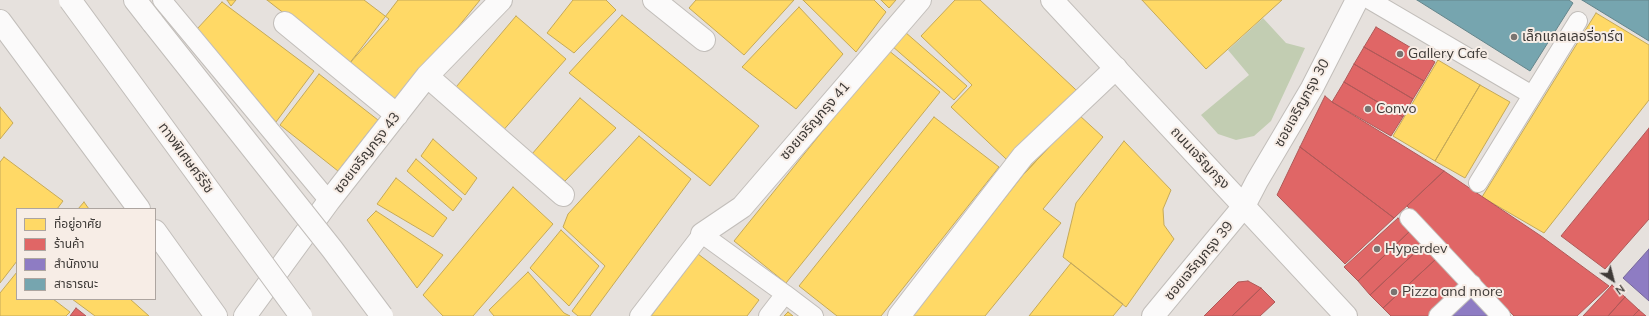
<!DOCTYPE html>
<html>
<head>
<meta charset="utf-8">
<style>
	body { margin:0 }
	#map { position:relative; width:1649px; height:316px; overflow:hidden; background:#e6e1dd; font-family:Mulish,"Noto Sans Thai",sans-serif }
	canvas { display:block }
	.legend { position:absolute; left:16px; top:208px; width:140px; height:92px; box-sizing:border-box; background:#f7ede6; border:1px solid #ada5a0; margin:0; padding:5px 7px; list-style:none; font-size:12px; color:#3e3a37 }
	.legend li { display:flex; align-items:center; gap:8px; height:20px }
	.legend b { width:20px; border:1px solid #ada5a0 }
	.north { position:absolute; left:1593px; top:260px; width:40px; height:40px; -webkit-text-stroke:3px #f7ede6; paint-order:stroke; rotate:144deg; font-size:11px; font-weight:700; line-height:16px; text-align:center; color:#3e3a37 }
	.north::after { content:''; display:block; margin:auto; width:14px; height:18px; background:#3e3a37; clip-path:polygon(50% 0,100% 100%,50% 72%,0 100%) }
</style>
</head>
<body>
<div id="map">
<canvas width="1649" height="316"></canvas>
<ul class="legend">
<li><b style="height:11px;background:#ffd966"></b>ที่อยู่อาศัย</li>
<li><b style="height:11px;background:#e06666"></b>ร้านค้า</li>
<li><b style="height:11px;background:#8e7cc3"></b>สำนักงาน</li>
<li><b style="height:11px;background:#76a5af"></b>สาธารณะ</li>
</ul>
<div class="north">N</div>
</div>
<script>
const ctx = document.querySelector('canvas').getContext('2d');
ctx.lineJoin = 'round';
function fill(path, color) { ctx.fillStyle = color; ctx.fill(path, 'evenodd'); }
const shape = rows => new Path2D(rows.map(r => 'M' + r).join(''));
function trace(path, color, width, dash) { ctx.strokeStyle = color; ctx.lineWidth = width; ctx.lineCap = dash ? 'butt' : 'round'; ctx.setLineDash(dash || []); ctx.stroke(path); }
function drawText(font, color, halo, rows, align = 'center') {
  ctx.font = font + ' Mulish,"Noto Sans Thai",sans-serif'; ctx.lineWidth = 4; ctx.setLineDash([]); ctx.textBaseline = 'middle'; ctx.strokeStyle = halo; ctx.fillStyle = color; for (const [text, x, y, turn = 0] of rows) {
    ctx.save(); ctx.translate(x, y); ctx.rotate((+turn || 0) * Math.PI / 180); ctx.textAlign = isNaN(turn) ? turn : align; if (halo) ctx.strokeText(text, 0, 0); ctx.fillText(text, 0, 0); ctx.restore();
  }
}
fill(shape([
	[1263,18,1286,43,1305,48,1271,121,1254,136,1236,140,1218,134,1201,115,1249,75,1228,50]
]), '#c2cdb2');
const homes = shape([
	[227,0,236,0,231,6,227,0],
	[267,0,364,0,389,19,349,64,267,0],
	[398,0,480,0,398,101,349,64,398,0],
	[573,0,606,0,616,10,574,53,547,33,573,0],
	[696,0,794,0,744,55,689,8,696,0],
	[803,0,874,0,886,12,856,52,803,0],
	[881,0,896,0,889,8,881,0],
	[955,0,980,0,1090,103,1023,175,951,107,972,85,921,36,955,0],
	[1142,0,1282,0,1206,69,1142,0],
	[222,2,314,71,276,122,197,29,222,2],
	[799,7,843,54,796,109,742,67,799,7],
	[1596,13,1649,45,1649,100,1544,233,1482,197,1596,13],
	[622,15,759,126,710,186,569,73,622,15],
	[516,16,566,59,500,134,451,93,516,16],
	[905,32,967,86,954,100,892,46,905,32],
	[888,50,940,92,786,283,734,241,888,50],
	[1438,60,1480,85,1435,161,1393,136,1438,60],
	[319,74,378,120,338,171,280,125,319,74],
	[1480,85,1510,102,1465,178,1435,161,1480,85],
	[580,98,616,128,565,181,532,154,580,98],
	[0,107,13,123,0,139,0,107],
	[1079,115,1103,137,1043,209,1061,223,985,316,912,316,1023,175,1079,115],
	[934,117,999,167,881,316,837,316,799,286,934,117],
	[639,136,691,179,590,316,578,316,572,311,605,266,563,227,568,214,639,136],
	[433,139,477,178,465,195,421,156,433,139],
	[1124,141,1171,190,1163,209,1164,225,1174,239,1126,307,1063,257,1076,203,1124,141],
	[4,157,63,201,57,209,17,209,17,261,0,283,0,162,4,157],
	[416,159,462,199,453,211,407,171,416,159],
	[396,178,447,218,433,237,377,204,396,178],
	[513,187,553,224,473,316,443,316,423,295,513,187],
	[84,202,89,209,78,209,84,202],
	[376,211,443,255,417,288,367,220,376,211],
	[561,230,599,266,569,306,530,268,561,230],
	[698,254,759,300,747,316,651,316,698,254],
	[1071,263,1123,304,1113,316,1029,316,1071,263],
	[17,272,17,299,53,299,70,312,66,316,0,316,0,293,17,272],
	[528,272,564,313,570,316,494,316,489,310,528,272],
	[72,299,130,299,149,316,95,316,72,299],
	[788,312,793,316,784,316,788,312]
]);
fill(homes, '#ffd966');
trace(homes, '#c5a958', 1);
const shops = shape([
	[1376,27,1435,62,1424,81,1364,47,1376,27],
	[1364,47,1424,81,1413,99,1354,64,1364,47],
	[1354,64,1413,99,1403,117,1344,82,1354,64],
	[1344,82,1403,117,1391,136,1332,102,1344,82],
	[1325,96,1332,102,1444,171,1394,218,1300,147,1325,96],
	[1649,128,1649,219,1605,269,1561,236,1649,128],
	[1300,147,1394,218,1345,264,1277,195,1300,147],
	[1444,171,1541,236,1609,286,1577,316,1514,316,1407,206,1444,171],
	[1398,218,1410,231,1358,281,1344,267,1398,218],
	[1410,231,1423,245,1370,295,1358,281,1410,231],
	[1423,245,1436,259,1383,308,1370,295,1423,245],
	[1436,259,1461,285,1429,316,1391,316,1383,308,1436,259],
	[1248,281,1261,288,1232,316,1204,316,1238,282,1248,281],
	[1612,285,1625,297,1608,316,1583,316,1612,285],
	[1261,288,1275,302,1260,316,1232,316,1261,288],
	[1625,297,1639,310,1633,316,1608,316,1625,297],
	[76,308,86,316,70,316,76,308],
	[1639,310,1646,316,1633,316,1639,310]
]);
fill(shops, '#e06666');
trace(shops, '#af5958', 1);
const offices = shape([
	[1649,249,1649,301,1623,278,1649,249],
	[1469,294,1488,316,1445,316,1469,294]
]);
fill(offices, '#8e7cc3');
trace(offices, '#766899', 1);
const public = shape([
	[1417,0,1569,0,1573,3,1530,71,1417,0],
	[1582,0,1649,0,1649,41,1582,0]
]);
fill(public, '#76a5af');
trace(public, '#65858b', 1);
const lane = shape([
	[162,0,329,201],
	[1370,0,1532,95],
	[1478,183,1578,21],
	[1409,218,1501,316],
	[785,294,814,316],
	[639,316,702,234,785,294,768,316],
	[1438,316,1472,284]
]);
const street = shape([
	[654,0,704,40],
	[285,23,397,115],
	[427,76,563,195],
	[702,234,742,207,920,0],
	[245,316,329,201,427,76,501,0],
	[899,316,1023,156,1116,68],
	[1153,316,1244,206]
]);
const secondary = shape([
	[1052,0,1346,316],
	[1244,206,1257,181,1312,88,1357,0]
]);
const highway = shape([
	[135,0,153,23],
	[0,21,139,209],
	[155,231,216,316]
]);
trace(lane, '#c2beba', 20);
trace(street, '#c2beba', 24);
trace(secondary, '#c2beba', 24);
trace(highway, '#c2beba', 24);
trace(lane, '#fbfafa', 18);
trace(street, '#fbfafa', 22);
trace(secondary, '#fbfafa', 22);
trace(highway, '#fbfafa', 22);
const highwayBridge = shape([
	[70,0,301,316],
	[153,23,332,249,382,316]
]);
trace(highwayBridge, '#c2beba', 24, []);
trace(highwayBridge, '#fbfafa', 22);
for (const [x, y, r, color] of [
	[1514,37,4,"#797471"],
	[1400,54,4,"#797471"],
	[1368,109,4,"#797471"],
	[1377,249,4,"#797471"],
	[1394,292,4,"#797471"]
]) { const dot = new Path2D(); dot.arc(x, y, r, 0, 2 * Math.PI); ctx.fillStyle = color; ctx.fill(dot); trace(dot, '#f7ede6', 1.5); }
drawText('14px', '#3e3a37', '#f7ede6', [
	["เล็กแกลเลอรี่อาร์ต",1522,37],
	["Gallery Cafe",1408,54],
	["Convo",1376,109],
	["Hyperdev",1385,249],
	["Pizza and more",1402,292]
], 'left');
drawText('14px', '#3e3a37', '#f7ede6', [
	["ซอยเจริญกรุง 30",1302,103,-61],
	["ซอยเจริญกรุง 41",815,121,-49],
	["ซอยเจริญกรุง 43",367,153,-52],
	["ทางพิเศษศรีรัช",186,158,54],
	["ถนนเจริญกรุง",1200,158,47],
	["ซอยเจริญกรุง 39",1199,261,-50]
]);
</script>
</body>
</html>
